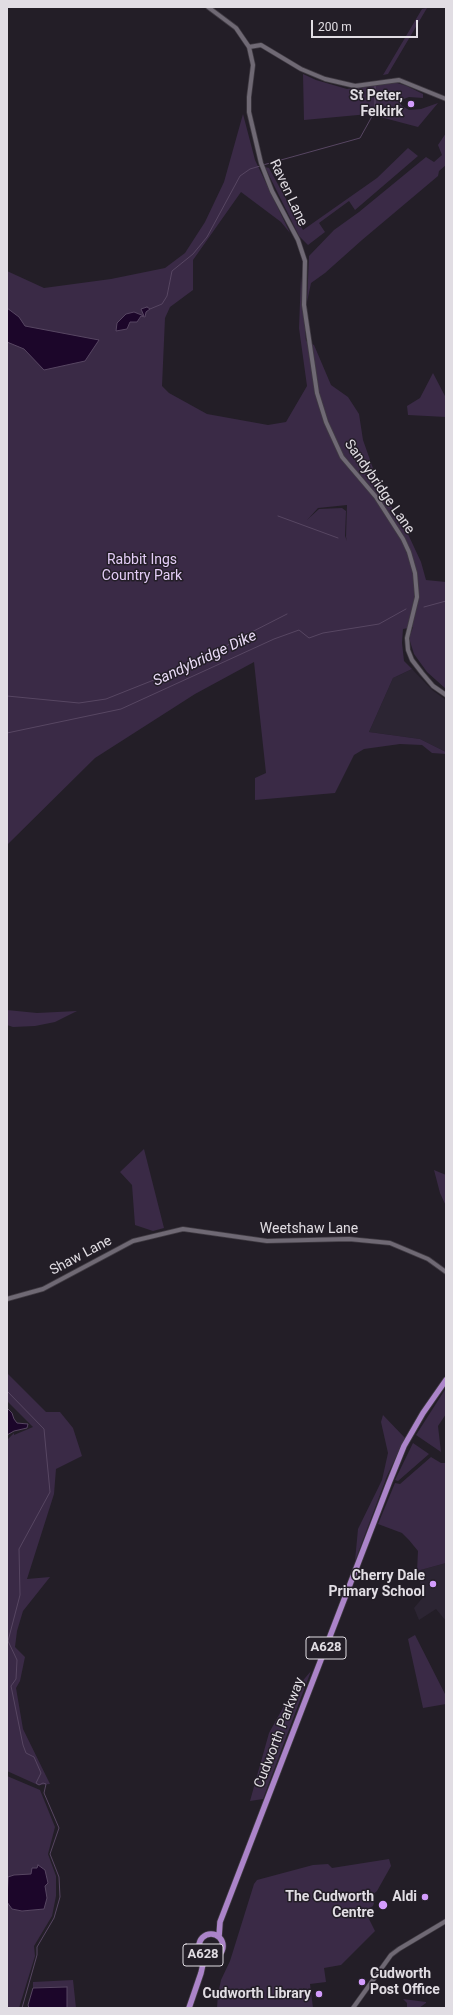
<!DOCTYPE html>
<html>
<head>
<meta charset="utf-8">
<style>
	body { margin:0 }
	#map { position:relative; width:453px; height:2015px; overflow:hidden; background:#231e27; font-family:Roboto,sans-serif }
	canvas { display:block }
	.frame { position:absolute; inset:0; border:8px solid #e1dde3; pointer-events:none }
	.scale { position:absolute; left:311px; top:20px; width:107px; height:18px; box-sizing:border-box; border:2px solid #e1dde3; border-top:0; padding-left:5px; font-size:12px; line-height:14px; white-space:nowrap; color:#e1dde3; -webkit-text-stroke:3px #231e27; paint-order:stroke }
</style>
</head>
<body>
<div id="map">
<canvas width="453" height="2015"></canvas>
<div class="frame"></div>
<div class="scale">200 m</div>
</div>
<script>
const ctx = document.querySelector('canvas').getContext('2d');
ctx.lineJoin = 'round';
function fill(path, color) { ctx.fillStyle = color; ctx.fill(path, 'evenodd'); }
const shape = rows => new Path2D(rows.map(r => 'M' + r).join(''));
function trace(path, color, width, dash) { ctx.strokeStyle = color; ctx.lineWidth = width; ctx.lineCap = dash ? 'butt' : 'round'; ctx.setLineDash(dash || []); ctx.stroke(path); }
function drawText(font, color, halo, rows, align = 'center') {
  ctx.font = font + ' Roboto,sans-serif'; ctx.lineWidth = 3; ctx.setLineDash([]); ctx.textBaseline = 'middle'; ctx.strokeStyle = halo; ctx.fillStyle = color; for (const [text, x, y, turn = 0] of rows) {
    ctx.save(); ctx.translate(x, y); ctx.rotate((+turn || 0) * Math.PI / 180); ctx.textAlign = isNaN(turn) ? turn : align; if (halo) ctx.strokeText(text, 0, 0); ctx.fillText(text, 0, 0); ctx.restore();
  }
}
fill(shape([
	[412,669,432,690,446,700,446,752,420,739,369,732,393,678],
	[446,1563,446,1621,436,1609,419,1620,414,1608,424,1596,417,1571]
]), '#2c2533');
fill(shape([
	[427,8,388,74,383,75,422,9],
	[303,74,316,80,347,89,394,82,407,86,423,94,423,98,409,97,401,100,401,105,409,110,421,109,438,103,418,127,369,114,304,120],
	[243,114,255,160,290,233,281,222,241,192,193,260,193,290,170,307,165,318,162,386,169,393,207,414,268,425,286,422,307,386,299,328,301,276,306,341,314,345,331,385,348,397,359,414,363,440,375,474,383,493,407,532,421,562,426,580,446,582,446,689,427,672,414,654,409,638,413,627,403,629,402,643,404,661,412,669,393,678,369,732,420,739,446,752,446,754,432,753,422,745,400,744,364,749,354,755,335,793,255,800,255,778,266,773,254,662,195,694,95,758,7,845,7,271,44,288,111,279,165,268,185,253,205,222,224,182],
	[347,505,346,537,347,541,345,536,346,511,342,508,319,509,307,520,318,508],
	[446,133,446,165,439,171,438,176,362,240,325,273,311,283,307,302,309,256,334,230,359,212,426,157,434,162,442,155,438,145],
	[408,148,418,156,355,210,349,201,319,223,325,232,308,245,299,236,265,167,269,168,303,230,377,178],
	[433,373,446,398,446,417,408,415,407,406,420,398],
	[7,1010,37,1013,77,1011,55,1022,35,1026,13,1027,7,1025],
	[144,1149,164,1228,153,1231,135,1225,132,1185,120,1172],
	[434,1170,446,1175,446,1206,440,1193],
	[7,1373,46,1412,60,1412,73,1428,82,1456,56,1469,54,1494,27,1579,50,1577,23,1611,17,1631,15,1647,25,1657,20,1681,16,1688,23,1729,50,1784,38,1785,7,1771,7,1440,14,1433,14,1435,33,1427,7,1401],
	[446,1388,446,1414,438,1426,441,1452,416,1435],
	[383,1415,405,1438,387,1476,355,1561,358,1529,382,1480,388,1453,381,1422],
	[413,1443,429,1454,398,1481,395,1480],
	[431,1457,441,1463,446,1463,446,1563,417,1571,418,1551,409,1540,402,1533,378,1524,395,1483,400,1484],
	[415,1635,446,1696,446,1704,423,1708,408,1639],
	[311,1671,263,1799,250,1801,269,1733,289,1697],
	[7,1776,40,1790,55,1827,48,1854,56,1876,56,1896,52,1916,34,1946,35,1956,19,2008,7,2008],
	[389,1859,391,1866,377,1891,371,1896,374,1903,373,1906,365,1911,375,1931,341,1965,324,1968,326,1982,310,1984,313,2008,217,2008,218,1994,221,1980,230,1961,254,1884,257,1880,313,1865,328,1864,332,1868],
	[73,1980,76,2008,67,2008,67,1987,33,1988,33,1982],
	[403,1999,426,2002,426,2003,419,2008,407,2008,407,2003]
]), '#3a2a46');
const water = shape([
	[147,307,150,309,146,312,145,317,141,316,137,322,130,322,127,329,116,331,117,323,126,314,134,312,144,316,141,309,147,307],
	[7,308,19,317,25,326,99,340,85,361,44,370,24,349,7,342,7,308],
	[7,1408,12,1413,14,1419,17,1423,28,1424,27,1428,14,1431,7,1435,7,1408],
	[38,1865,45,1870,48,1883,45,1886,47,1898,44,1909,22,1911,12,1909,7,1902,8,1877,14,1875,31,1874,32,1868,37,1868,38,1865],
	[67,1987,67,2008,29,2008,28,2005,33,1988,67,1987]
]);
fill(water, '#1c062a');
trace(water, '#574662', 1);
trace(shape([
	[263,165,360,138,375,111,375,85],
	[150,309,162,304,167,296,172,271,193,254,207,237,240,176,250,169,260,166],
	[278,516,338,538],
	[424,607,446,601],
	[7,696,79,703,106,699,199,662,238,639,287,614],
	[7,733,121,709,274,639,299,630,309,638,323,633,379,624,406,609],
	[7,1391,44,1429,50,1492,19,1549,20,1595,8,1641,17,1660,16,1679,11,1686,23,1745,26,1753,34,1757,41,1773,36,1783,39,1785,43,1783,46,1784,44,1793,59,1828,50,1854,59,1877,60,1897,54,1918,37,1947,37,1955,22,2008]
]), '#574662', 1);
const secondary = shape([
	[208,7,236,28,249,47,253,65,249,97,249,112,261,163,272,191,298,240,305,261,304,305,317,393,326,422,342,457,376,497,403,539,409,552,415,573,417,597,407,638,408,650,412,660,422,673,433,686,446,695],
	[249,47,261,45,301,69,325,79,355,86,399,80,446,99],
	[7,1299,43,1289,133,1241,183,1229,267,1241,349,1239,390,1243,428,1259,446,1272],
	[353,2008,391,1955,399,1949,446,1921]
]);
const highway = shape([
	'199 1946a12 12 0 1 1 24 0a12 12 0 1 1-24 0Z',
	[219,1937,220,1922,389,1483,404,1446,423,1413,446,1380],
	[189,2008,201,1973,203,1964,201,1953]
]);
trace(secondary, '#403b43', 5.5);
trace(highway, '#403b43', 7);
trace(secondary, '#6f6974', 4);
trace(highway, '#ab84c9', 5.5);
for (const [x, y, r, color] of [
	[411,104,4,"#d39cfd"],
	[433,1584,4,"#d39cfd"],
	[425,1897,4,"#d39cfd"],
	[383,1905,5,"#d39cfd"],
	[362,1982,4,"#d39cfd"],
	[319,1994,4,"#d39cfd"]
]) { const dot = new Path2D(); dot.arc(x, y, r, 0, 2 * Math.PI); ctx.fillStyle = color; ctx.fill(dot); trace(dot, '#231e27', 1.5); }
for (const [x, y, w] of [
	[326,1648,40],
	[203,1955,40]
]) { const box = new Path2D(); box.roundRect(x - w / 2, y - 11, w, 22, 3); ctx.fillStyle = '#231e27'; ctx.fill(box); trace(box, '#e1dde3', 1); }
drawText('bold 13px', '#e1dde3', null, [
	["A628",326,1648],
	["A628",203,1955]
]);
drawText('bold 14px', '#e1dde3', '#231e27', [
	["St Peter,",403,96],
	["Felkirk",403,112],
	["Cherry Dale",425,1576],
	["Primary School",425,1592],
	["The Cudworth",374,1897],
	["Centre",374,1913],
	["Aldi",417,1897],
	["Cudworth",370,1974,"left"],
	["Post Office",370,1990,"left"],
	["Cudworth Library",311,1994]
], 'right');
drawText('14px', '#e1dde3', '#231e27', [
	["Raven Lane",288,193,65],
	["Sandybridge Lane",379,487,55],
	["Weetshaw Lane",309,1229],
	["Shaw Lane",81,1256,-28],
	["Cudworth Parkway",280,1733,-69]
]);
drawText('14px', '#e3ccf6', '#231e27', [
	["Rabbit Ings",142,560],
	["Country Park",142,576]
]);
drawText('italic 15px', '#e9daf6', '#231e27', [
	["Sandybridge Dike",205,659,-25]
]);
</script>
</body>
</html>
